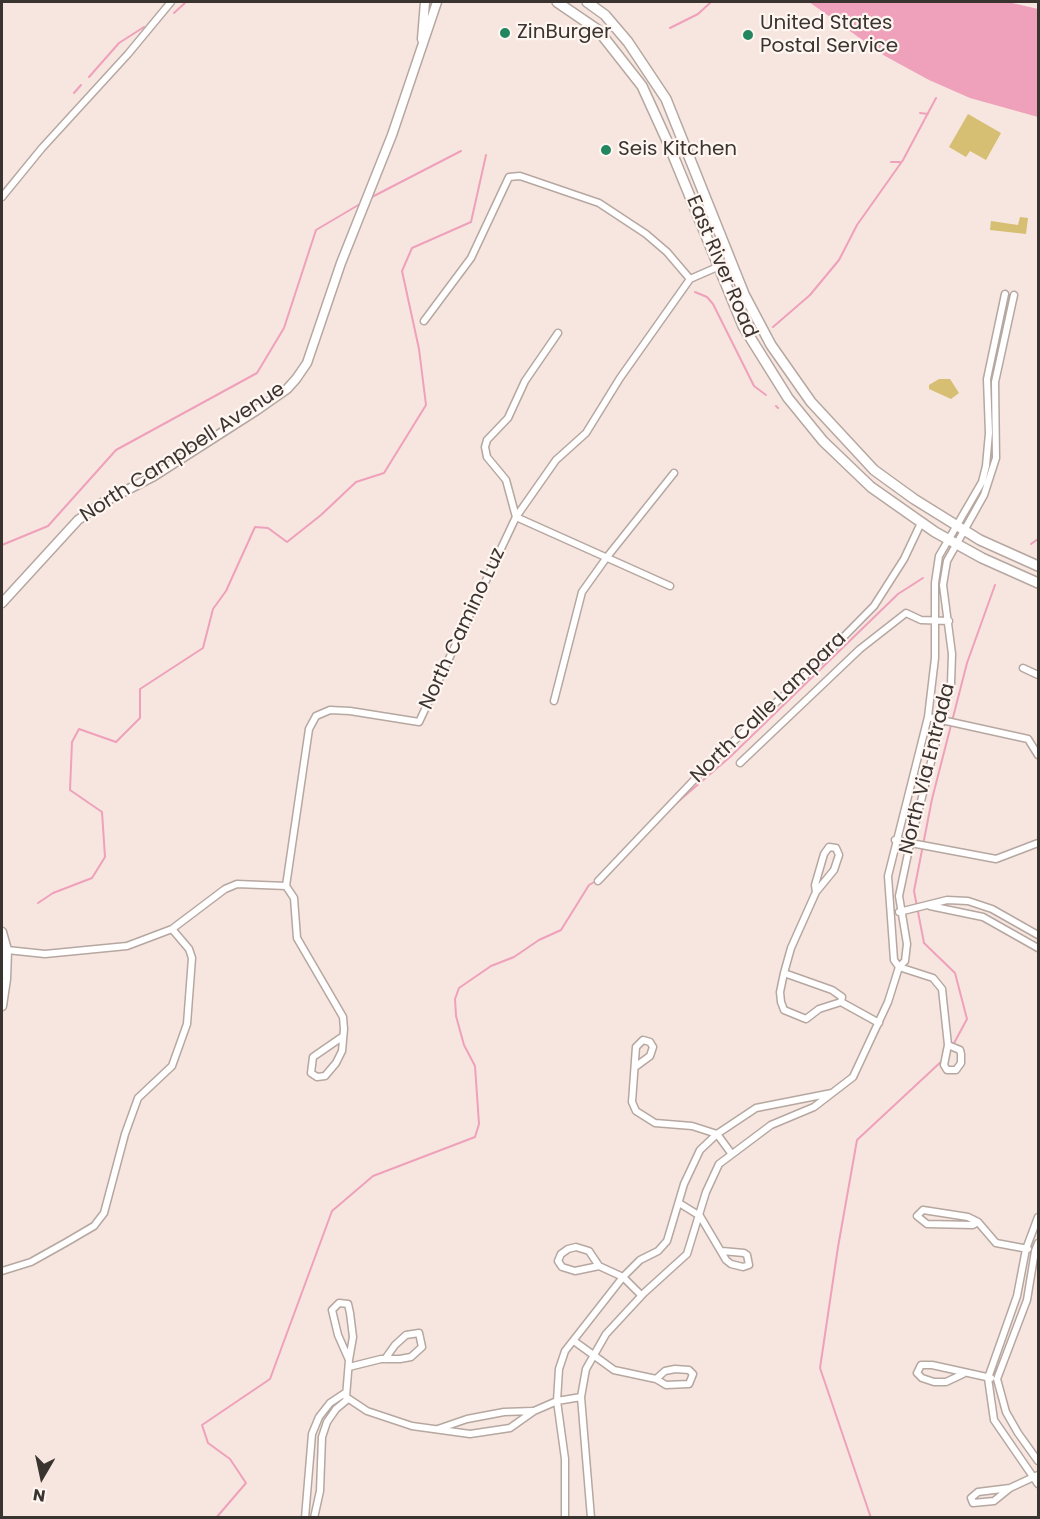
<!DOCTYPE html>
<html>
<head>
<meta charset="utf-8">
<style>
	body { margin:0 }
	#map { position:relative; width:1040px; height:1519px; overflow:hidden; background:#f6e6df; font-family:Poppins,sans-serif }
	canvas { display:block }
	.frame { position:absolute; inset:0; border:3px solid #3a3431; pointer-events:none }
	.north { position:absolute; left:12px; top:1447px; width:60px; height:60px; -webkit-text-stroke:4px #fff5f1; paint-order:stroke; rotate:189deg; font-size:16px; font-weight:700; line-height:24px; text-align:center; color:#3a3431 }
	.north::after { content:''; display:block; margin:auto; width:21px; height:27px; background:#3a3431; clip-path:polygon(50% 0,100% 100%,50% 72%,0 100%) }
</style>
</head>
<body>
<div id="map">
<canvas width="1040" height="1519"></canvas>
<div class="frame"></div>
<div class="north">N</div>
</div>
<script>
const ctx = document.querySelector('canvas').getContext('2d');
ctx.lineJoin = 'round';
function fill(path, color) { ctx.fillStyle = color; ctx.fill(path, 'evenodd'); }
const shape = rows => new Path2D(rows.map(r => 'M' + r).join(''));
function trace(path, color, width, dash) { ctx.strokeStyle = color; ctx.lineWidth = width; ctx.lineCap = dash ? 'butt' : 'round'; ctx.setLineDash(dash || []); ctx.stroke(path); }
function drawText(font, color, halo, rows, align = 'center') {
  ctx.font = font + ' Poppins,sans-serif'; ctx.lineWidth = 4.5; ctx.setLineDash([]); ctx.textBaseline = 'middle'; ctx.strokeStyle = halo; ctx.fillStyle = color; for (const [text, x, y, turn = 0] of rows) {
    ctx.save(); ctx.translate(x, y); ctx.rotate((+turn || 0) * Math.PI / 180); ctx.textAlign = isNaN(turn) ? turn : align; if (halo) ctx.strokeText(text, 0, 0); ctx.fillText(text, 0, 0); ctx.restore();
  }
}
fill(shape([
	[968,114,1001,133,986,160,970,151,966,157,949,147],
	[1020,217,1028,218,1026,234,990,230,991,221,1018,225],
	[939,379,950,379,959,393,951,399,929,389,929,385]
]), '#d6be73');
fill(shape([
	[809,2,1008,2,1038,9,1038,117,970,98,929,80,885,56]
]), '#efa0bb');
trace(shape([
	[174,13,186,2],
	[670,28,698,14,711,2],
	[89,77,119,43,144,27],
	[74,93,81,85],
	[920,113,928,114],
	[891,162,900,162],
	[370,198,461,151],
	[695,292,707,297,713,304,754,386,766,395],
	[773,327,810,295,839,260,857,225,903,160,936,98],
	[776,406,778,408],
	[1031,544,1038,539],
	[2,545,48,526,116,450,257,373,284,328,316,230,360,204],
	[673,806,730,757,898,594,923,578],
	[38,903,53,893,92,878,105,857,102,812,70,790,72,742,79,729,116,742,140,718,140,689,203,648,213,609,226,591,255,527,268,528,287,542,321,515,356,482,384,473,426,405,419,349,402,271,412,248,471,222,486,155],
	[952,1047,967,1019,955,973,924,943,914,891,932,799,967,663,995,585],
	[216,1518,246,1483,230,1459,208,1443,202,1425,270,1379,332,1211,373,1176,475,1137,479,1124,475,1066,464,1045,456,1016,455,999,459,988,491,966,514,957,539,940,561,930,589,885,596,881],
	[871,1518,820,1368,838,1247,857,1140,944,1059]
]), '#efa0bb', 2);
const street = shape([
	[2,197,42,148,128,54,171,2],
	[1005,294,987,379,989,433,986,466,982,482,939,556,935,583,935,658,928,717,888,876,894,960,899,967,905,961,907,944,899,896,910,844,951,684,952,654,943,585,947,561,984,495,996,458,995,382,1014,295],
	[424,321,471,258,509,177,520,176,599,203,646,234,667,252,690,279],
	[558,333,525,381,508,418,487,440,485,447,487,457,506,480,516,517,670,586],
	[1023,668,1038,675],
	[554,701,582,592,607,557,674,473],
	[928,717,1028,739,1038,755],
	[740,763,860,649,906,613,921,620,949,621],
	[895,840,996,859,1038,843],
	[598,881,712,761,806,675,874,606,904,559,921,523],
	[286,886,309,729,316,716,330,710,350,711,419,722,516,517,556,460,586,433,620,378,690,279,731,261],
	[286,886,294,898,297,938,343,1017,344,1029,342,1051,336,1063,325,1076,317,1077,311,1073,313,1057,342,1037],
	[930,906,983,917,1038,948],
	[899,912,947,900,968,901,992,909,1038,935],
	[7,950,45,954,127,946,172,929,225,889,237,884,286,886],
	[784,973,832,990,842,997,841,1002,819,1009,806,1019,784,1010,781,1002,780,992,784,973,791,948,816,892,834,870,839,855,836,848,829,847,824,854,815,885,816,892],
	[841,1002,879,1023],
	[635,1067,650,1056,653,1047,650,1042,643,1040,636,1047,632,1102,636,1111,655,1123,692,1126,717,1134,731,1153],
	[679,1203,700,1216,726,1260,731,1264,743,1267,749,1265,747,1255,744,1253,722,1251],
	[1038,1217,1026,1249,1017,1296,988,1378,994,1420,1038,1484],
	[978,1222,973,1225,927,1224,917,1216,923,1210,968,1217,978,1222,996,1243,1028,1249],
	[1038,1243,1035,1251,1027,1300,997,1379,1006,1412,1018,1433,1038,1461],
	[599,1266,575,1271,562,1267,558,1261,561,1254,568,1249,576,1247,589,1251,599,1266,623,1277,641,1295],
	[2,1271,31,1262,65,1243,94,1226,104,1213,125,1134,138,1098,172,1066,187,1024,192,958,189,949,172,929],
	[574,1341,614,1370,656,1379,666,1385,689,1384,693,1374,689,1370,675,1369,665,1371,656,1379],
	[349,1360,353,1337,350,1313,348,1304,339,1303,332,1310,338,1335,349,1360,346,1397,367,1411,412,1426,470,1434,510,1428,534,1411,557,1401,581,1397],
	[349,1367,381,1359,400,1359,411,1357,422,1347,419,1333,406,1335,395,1345,385,1359],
	[963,1374,946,1382,934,1382,922,1378,917,1373,921,1365,932,1365,991,1378],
	[438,1429,467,1419,504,1412,533,1411],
	[1010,1488,994,1501,973,1503,971,1498,978,1492,1010,1488,1038,1475],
	[305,1518,312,1434,319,1417,330,1403,345,1393],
	[314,1518,320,1491,322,1437,327,1422,336,1409,348,1399],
	[565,1518,565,1459,557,1401,559,1369,565,1351,623,1277,640,1260,658,1251,667,1241,684,1184,700,1150,717,1134,756,1108,832,1093],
	[591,1518,581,1397,586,1369,606,1334,644,1293,687,1254,706,1192,719,1164,771,1125,814,1107,853,1077,888,1002,899,967,933,978,942,989,948,1045,944,1065,947,1070,956,1070,961,1063,961,1054,960,1050,948,1045]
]);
const secondary = shape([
	[422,39,425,2],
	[2,603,78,520,102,503,154,476,257,410,287,389,296,379,307,363,341,263,392,135,437,2],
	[2,932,7,950,6,979,2,1006]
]);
const primary = shape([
	[557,2,598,30,642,86,668,143,743,326,788,398,823,441,871,487,935,532,982,558,1038,583],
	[587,2,605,15,628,42,666,99,744,294,771,345,811,402,874,470,914,499,980,540,1038,566]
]);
trace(street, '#b6a7a0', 9);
trace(secondary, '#b6a7a0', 11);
trace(primary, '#b6a7a0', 12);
trace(street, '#fff', 6);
trace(secondary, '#fff', 8);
trace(primary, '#fff', 9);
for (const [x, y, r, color] of [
	[505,33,6,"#228761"],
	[748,35,6,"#228761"],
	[606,150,6,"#228761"]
]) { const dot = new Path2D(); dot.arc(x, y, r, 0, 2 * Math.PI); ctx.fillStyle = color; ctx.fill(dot); trace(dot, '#fff5f1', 2); }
drawText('20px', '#3a3431', '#fff5f1', [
	["United States",760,24],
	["Postal Service",760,47],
	["ZinBurger",517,33],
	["Seis Kitchen",618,150]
], 'left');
drawText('20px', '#3a3431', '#fff5f1', [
	["East River Road",721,267,67],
	["North Campbell Avenue",183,453,-33],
	["North Camino Luz",463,629,-65],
	["North Calle Lampara",769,708,-44],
	["North Via Entrada",928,769,-76]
]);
</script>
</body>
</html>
